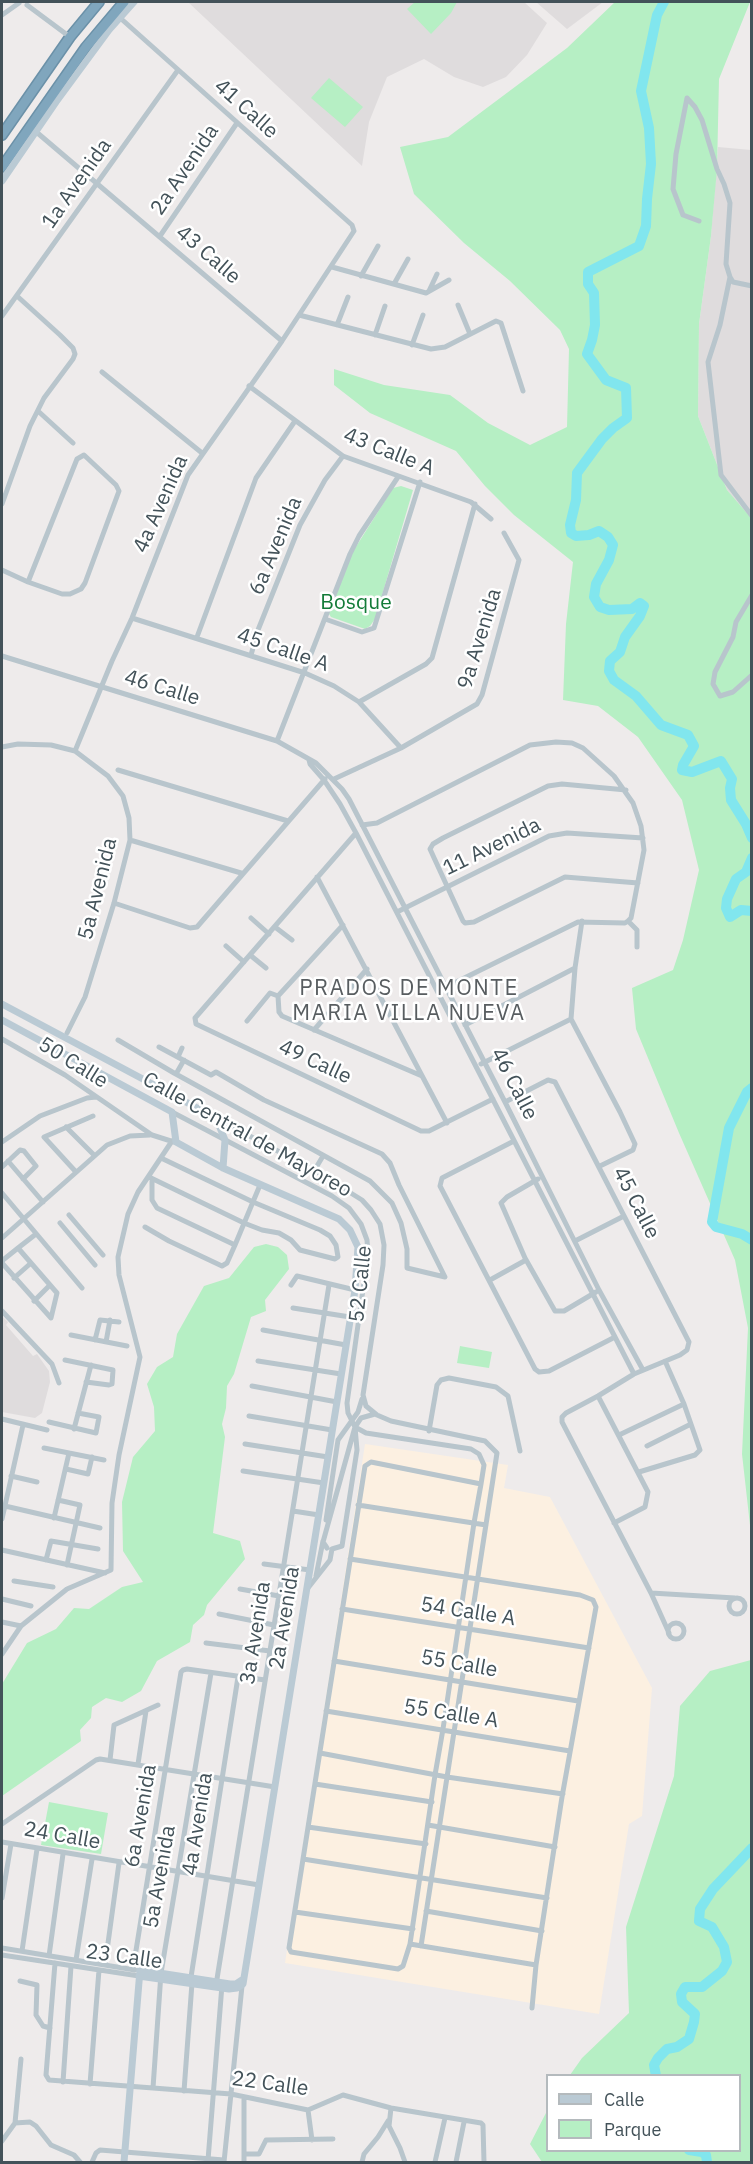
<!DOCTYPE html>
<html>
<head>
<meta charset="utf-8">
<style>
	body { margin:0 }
	#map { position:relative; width:753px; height:2164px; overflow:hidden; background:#eeebeb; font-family:"IBM Plex Sans",sans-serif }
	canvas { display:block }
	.frame { position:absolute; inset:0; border:3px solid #435259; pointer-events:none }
	.legend { position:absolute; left:546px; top:2074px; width:195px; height:78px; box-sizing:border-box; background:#fff; border:2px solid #b4babd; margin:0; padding:8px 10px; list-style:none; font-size:18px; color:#435259 }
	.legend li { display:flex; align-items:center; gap:12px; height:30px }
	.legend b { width:30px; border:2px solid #b4babd }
</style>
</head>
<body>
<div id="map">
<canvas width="753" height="2164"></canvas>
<div class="frame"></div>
<ul class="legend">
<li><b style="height:8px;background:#bacad4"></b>Calle</li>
<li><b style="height:16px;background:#b6efc4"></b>Parque</li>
</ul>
</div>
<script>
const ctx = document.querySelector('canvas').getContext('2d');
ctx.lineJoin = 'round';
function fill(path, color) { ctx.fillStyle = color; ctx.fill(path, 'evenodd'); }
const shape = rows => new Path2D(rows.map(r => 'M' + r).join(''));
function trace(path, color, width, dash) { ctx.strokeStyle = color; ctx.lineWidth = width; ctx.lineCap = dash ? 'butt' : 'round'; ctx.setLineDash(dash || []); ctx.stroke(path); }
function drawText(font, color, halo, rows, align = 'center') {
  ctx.font = font + ' "IBM Plex Sans",sans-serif'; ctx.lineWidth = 5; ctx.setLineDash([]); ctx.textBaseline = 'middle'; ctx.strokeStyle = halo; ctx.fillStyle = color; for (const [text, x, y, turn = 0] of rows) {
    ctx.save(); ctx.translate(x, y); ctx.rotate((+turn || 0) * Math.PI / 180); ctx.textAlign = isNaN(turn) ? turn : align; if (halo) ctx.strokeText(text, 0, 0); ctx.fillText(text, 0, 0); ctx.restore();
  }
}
fill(shape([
	[365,1444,508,1465,504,1488,550,1497,652,1688,642,1816,629,1824,599,2014,285,1963]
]), '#fcf0e1');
fill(shape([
	[188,2,524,2,547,23,527,55,506,77,483,87,454,77,424,59,387,77,369,122,362,166],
	[536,2,603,2,567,29],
	[718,147,751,150,751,519,727,490,698,416,699,324,711,236],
	[2,1316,8,1322,6,1325,33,1356,37,1354,49,1371,50,1382,42,1413,35,1418,2,1412]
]), '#dfdcdd');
fill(shape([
	[415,2,457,2,451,13,431,34,407,9],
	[615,2,750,2,719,79,717,169,711,236,699,324,698,416,727,490,752,519,751,1534,742,1454,748,1328,735,1260,679,1133,636,1029,632,988,673,970,683,940,699,870,682,800,638,737,598,706,563,700,566,624,573,562,514,515,485,486,456,451,370,413,334,385,334,369,384,385,450,395,488,423,530,445,567,427,569,349,560,330,510,281,464,243,414,194,400,147,448,137,567,48],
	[329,78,363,107,345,127,311,98],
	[401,486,413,490,375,619,370,626,365,629,331,617,329,614,352,553,393,488],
	[266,1244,278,1247,287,1255,289,1269,265,1300,266,1311,251,1317,234,1374,227,1386,226,1408,222,1424,225,1437,213,1533,240,1541,245,1559,207,1605,204,1615,193,1625,190,1642,157,1661,141,1691,122,1702,106,1698,92,1707,91,1718,80,1730,81,1741,2,1796,2,1684,27,1643,56,1629,74,1608,89,1609,122,1587,143,1582,123,1551,122,1502,133,1457,155,1431,154,1407,147,1384,157,1367,173,1357,177,1334,204,1286,229,1278,254,1247],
	[460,1346,492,1352,489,1368,457,1363],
	[751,1660,751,2162,542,2162,530,2144,547,2111,548,2150,740,2150,740,2076,570,2075,582,2058,629,2013,626,1927,674,1776,680,1706,710,1671],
	[49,1802,108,1813,101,1854,41,1845]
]), '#b6efc4');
trace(shape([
	[664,2,657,15,641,91,649,128,651,164,647,199,646,226,639,246,588,272,588,284,594,293,595,325,592,340,587,354,606,380,626,388,627,418,613,428,602,439,577,473,576,500,570,525,571,533,576,536,589,535,599,531,608,537,613,545,609,560,596,584,594,597,600,607,609,610,632,609,640,603,644,606,640,616,625,637,620,652,610,661,609,671,614,680,636,696,661,725,688,735,694,746,683,765,682,770,692,772,721,761,732,779,730,788,731,800,746,824,752,838],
	[752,858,746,872,736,879,727,899,726,908,730,917,741,910,752,911],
	[752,1088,747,1092,729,1128,712,1222,716,1227,742,1234,752,1240],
	[656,2076,654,2065,658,2058,667,2049,677,2047,689,2039,694,2022,695,2014,682,2002,681,1994,685,1987,702,1987,722,1971,727,1962,724,1947,712,1927,699,1921,700,1909,713,1889,752,1848],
	[689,2150,702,2152,706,2155,707,2162]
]), '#81e6ee', 10);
const highway = shape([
	[2,135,70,37,99,2],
	[2,167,86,47,124,2]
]);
trace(highway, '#6b91a8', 12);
trace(shape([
	[27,5,70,37],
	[2,15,19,3],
	[34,130,282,341],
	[699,221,683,215,673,189,676,154,687,98,695,107,702,120,717,169,724,184,730,203,726,264,730,277,720,325,708,362,721,475,752,516],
	[160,236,237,123],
	[332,267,426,293,449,280],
	[361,276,378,246],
	[730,277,733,282,752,286],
	[394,284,408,259],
	[429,291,437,274],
	[458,305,470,334],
	[299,315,431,349,445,347,496,321,501,323,523,391],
	[2,316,178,70],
	[337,325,348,297],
	[375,335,385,306],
	[412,345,423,315],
	[102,372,202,453],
	[249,386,343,456,471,502,491,519],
	[38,411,73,443],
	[2,504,30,426,44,398,73,359,75,354,73,348,60,335,17,296],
	[2,570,28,582,62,594,70,594,81,589,85,583,119,491,116,485,84,455,77,459,28,582],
	[752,595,736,622,733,637,715,672,713,684,720,696,733,692,752,675],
	[132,618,305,673,334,686,359,702,401,748],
	[325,619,362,632,374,628,420,482],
	[197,637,256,478,295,421],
	[251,655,258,630,300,525,325,480,343,456],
	[2,656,277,741,316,763,342,789,349,799,505,1102,599,1290,643,1370],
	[359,702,426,664,432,658,475,504],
	[277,741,350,554,359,536,398,477],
	[2,747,18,744,51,745,75,751,108,776,123,796,129,818,130,840,114,903,85,997,67,1033],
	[75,751,112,661,132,618,188,475,282,341,354,231,352,225,118,16],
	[309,760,310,764,324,780,340,804,356,833,634,1374],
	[118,770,288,821],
	[334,779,401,748,477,704,482,695,519,560,504,533],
	[626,790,562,784,548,786,443,838,433,844,430,849,463,921,465,923,474,922,565,877,638,883],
	[362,825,377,823,530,745,556,742,572,743,583,748,614,776,633,803,641,826,644,850,631,918,628,921,625,923,578,922,444,988],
	[356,833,195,1018,196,1024,421,1131,429,1131,493,1099],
	[130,840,241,873],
	[317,877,447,1123],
	[114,903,190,928,197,927,325,779],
	[397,912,549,836,567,833,643,838],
	[251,918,269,934],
	[582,921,575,968,571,1019,620,1112,635,1144,633,1150,600,1166],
	[628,921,637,930,637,947],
	[343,925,278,996,279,1012,282,1016,422,1076],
	[275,927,292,940],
	[226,946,244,962],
	[250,955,266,968],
	[247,1021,270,993,278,996],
	[465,1025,575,968],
	[314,1030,367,969],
	[2,1039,65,1075,152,1135,174,1142],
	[118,1040,174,1073,370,1181,392,1203,401,1223,407,1249,407,1268,445,1277,399,1185,390,1163,382,1154,264,1100,216,1072,211,1075,159,1047],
	[178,1057,182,1048],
	[481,1064,571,1019],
	[176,1074,184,1060],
	[505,1102,548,1080,555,1082,689,1342,687,1350,680,1355,634,1374,598,1396,566,1413,562,1417,562,1422,651,1593,669,1633],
	[172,1112,332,1196,349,1208,361,1224,367,1240,368,1254,347,1403,348,1413,355,1427,366,1433,471,1449,479,1454,484,1465,481,1484,474,1523,443,1729,435,1775,410,1944,403,1966,398,1969,291,1952,289,1948,365,1466,371,1462,481,1484],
	[216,1118,317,1172,362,1200,371,1210,380,1224,384,1245,383,1265,363,1395,366,1406,377,1415,391,1421,485,1441,497,1453,421,1946],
	[66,1127,94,1155],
	[514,1141,442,1178,440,1186,535,1369,539,1372,549,1371,615,1337],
	[2,1142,40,1116,87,1098,96,1097],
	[8,1161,43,1202],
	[2,1167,20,1150,24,1151,36,1166,23,1179],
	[314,1171,323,1156],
	[76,1172,44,1137,93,1116],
	[149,1177,244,1223,262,1230,279,1233,291,1240,300,1250,335,1259,338,1257,336,1245,330,1236,320,1230,253,1202,161,1158],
	[152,1179,152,1200,157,1208,235,1245],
	[538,1179,507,1197,501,1203,525,1258,555,1311,564,1311,596,1292],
	[2,1193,82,1288],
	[69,1215,103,1255],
	[60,1223,95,1265],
	[145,1227,169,1241,222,1266,227,1263,235,1245,260,1185],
	[2,1238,107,1145,130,1136,150,1135],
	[575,1241,624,1216],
	[18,1248,57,1293,51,1318,2,1263,3,1260,18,1248,36,1234],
	[14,1278,31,1263],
	[490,1280,526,1260],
	[291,1285,297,1276,355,1290],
	[34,1301,50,1285],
	[293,1308,350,1317],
	[2,1311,52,1364,59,1383],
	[263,1330,346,1345],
	[71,1335,127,1346],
	[95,1340,100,1320,119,1322],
	[106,1342,110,1320],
	[65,1360,113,1370,112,1384,109,1385,86,1382],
	[258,1361,341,1374],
	[252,1386,337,1402],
	[598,1396,648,1492,645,1507,614,1523],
	[249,1416,332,1430],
	[2,1419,47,1430],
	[49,1422,96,1433,99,1417,78,1413],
	[355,1427,361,1418,375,1414],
	[74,1429,91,1365],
	[429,1431,437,1385,441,1380,449,1378,496,1387,508,1396,520,1451],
	[619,1435,684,1404],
	[245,1444,328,1457],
	[647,1446,691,1424],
	[44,1448,104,1460],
	[66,1469,88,1474,92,1457],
	[243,1471,324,1483],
	[639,1472,695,1455,700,1450,684,1404,665,1361],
	[11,1476,37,1482],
	[58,1500,80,1505,67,1565],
	[358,1505,486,1525],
	[5,1506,100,1528],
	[293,1511,319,1515],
	[54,1518,69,1453],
	[2,1519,23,1425],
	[326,1520,338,1440,358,1412,362,1399],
	[2,1550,105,1573],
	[350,1559,580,1595,593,1600,596,1607,562,1797,536,1965,532,2008],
	[46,1560,51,1541,98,1549],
	[264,1564,310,1570],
	[316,1576,323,1541],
	[14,1581,53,1587],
	[308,1588,330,1560,332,1549,342,1546,357,1450,355,1427,323,1542,327,1548],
	[240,1589,279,1596],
	[651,1593,735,1598],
	'729 1606a8 8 0 1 1 16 0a8 8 0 1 1-16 0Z',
	[2,1599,31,1606],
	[342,1609,589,1648],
	[219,1614,274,1625],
	[2,1622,21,1626],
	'668 1631a8 8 0 1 1 16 0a8 8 0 1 1-16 0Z',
	[206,1643,270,1651],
	[2,1654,21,1626,67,1589,111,1570,112,1503,119,1455,140,1357,119,1275,118,1257,128,1214,138,1192,172,1141],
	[334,1661,578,1701],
	[326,1711,570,1751],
	[320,1753,447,1777,563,1794],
	[110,1760,114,1725,158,1705],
	[138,1764,146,1711],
	[315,1784,432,1802],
	[2,1824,96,1760,100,1759,275,1787],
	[428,1825,555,1847],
	[308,1827,426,1844],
	[2,1842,259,1885],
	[303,1859,547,1898],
	[2,1898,11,1844],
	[426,1911,542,1931],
	[295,1912,413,1929],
	[410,1944,536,1965],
	[2,1948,135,1970],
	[22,1951,37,1849],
	[2,1955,139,1976],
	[49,1956,63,1854],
	[76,1960,92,1859],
	[55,1963,46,2075,49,2080,231,2094,308,2110,343,2095,391,2108,481,2123,483,2125,484,2162],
	[105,1965,119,1863],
	[133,1969,181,1672,183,1670,187,1669,265,1680],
	[191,1977,238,1677],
	[20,1981,37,1985,36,2015,43,2026,50,2028],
	[216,1985,329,1285],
	[63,2082,71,1966],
	[90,2084,99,1970],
	[153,2088,161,1973,211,1673],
	[184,2091,192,1983],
	[391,2108,389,2126,400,2148,405,2162],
	[308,2110,312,2140],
	[15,2123,30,2122,36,2126,51,2145,74,2155,80,2162],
	[2,2141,15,2123,21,2059],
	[244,2154,259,2154,266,2140,333,2139],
	[208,2160,222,1985],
	[92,2162,96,2153,100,2150,224,2160],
	[224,2162,242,1986,240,1982],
	[244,2162,244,2097],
	[362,2162,364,2154,378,2137,388,2121],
	[435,2162,445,2118],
	[456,2162,464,2122]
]), '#b8c5cc', 5);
trace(shape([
	[2,181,56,102,109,30,134,2],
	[2,1004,216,1118,225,1140,223,1168],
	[2,1020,172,1112,176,1142,223,1168,339,1219,350,1230,358,1247,355,1290,243,1984,237,1988,229,1989,139,1976],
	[124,2162,140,1970,230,1984,236,1984,242,1980]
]), '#bacad4', 7);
trace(highway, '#80a6bd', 9);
drawText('21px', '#435259', '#fff', [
	["41 Calle",246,109,42],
	["2a Avenida",185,170,-56],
	["1a Avenida",77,184,-55],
	["43 Calle",208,255,41],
	["43 Calle A",389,452,22],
	["4a Avenida",161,504,-66],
	["6a Avenida",276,546,-67],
	["9a Avenida",480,639,-73],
	["45 Calle A",283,650,19],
	["46 Calle",162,688,17],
	["11 Avenida",492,847,-26],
	["5a Avenida",98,889,-76],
	["49 Calle",315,1062,25],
	["50 Calle",73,1063,32],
	["46 Calle",514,1084,63],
	["Calle Central de Mayoreo",247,1135,29],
	["45 Calle",636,1203,63],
	["52 Calle",361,1284,-84],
	["54 Calle A",468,1612,9],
	["2a Avenida",285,1618,-81],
	["3a Avenida",256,1633,-81],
	["55 Calle",459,1664,10],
	["55 Calle A",451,1714,9],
	["6a Avenida",141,1816,-80],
	["4a Avenida",198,1824,-81],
	["24 Calle",62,1836,10],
	["5a Avenida",160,1877,-80],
	["23 Calle",124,1957,8],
	["22 Calle",270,2084,8]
]);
drawText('21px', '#137b38', '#fff', [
	["Bosque",356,603]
]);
ctx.letterSpacing = '1.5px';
drawText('22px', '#585d60', '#fff', [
	["PRADOS DE MONTE",409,989],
	["MARIA VILLA NUEVA",409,1014]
]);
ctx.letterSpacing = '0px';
</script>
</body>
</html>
